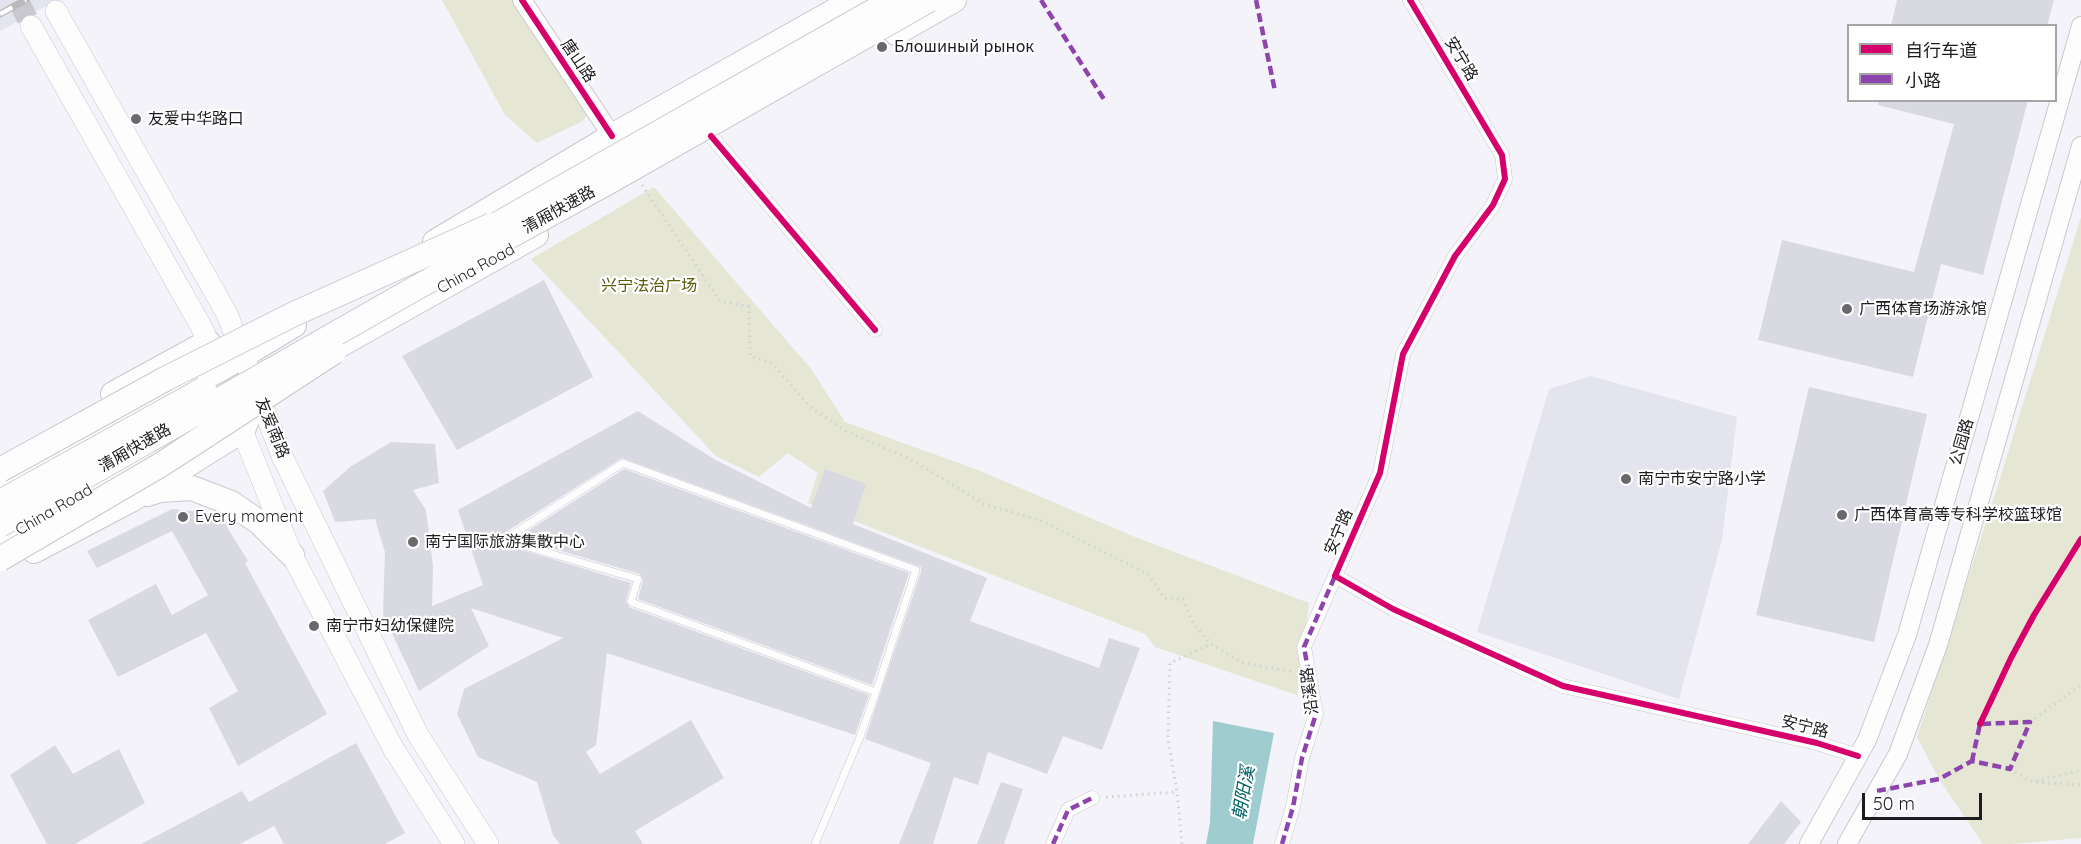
<!DOCTYPE html>
<html>
<head>
<meta charset="utf-8">
<style>
	body { margin:0 }
	#map { position:relative; width:2081px; height:844px; overflow:hidden; background:#f3f3f9; font-family:Quicksand,"Noto Sans SC",sans-serif }
	canvas { display:block }
	.legend { position:absolute; left:1847px; top:24px; width:210px; height:78px; box-sizing:border-box; background:#fff; border:2px solid #a5a5a6; margin:0; padding:8px 10px; list-style:none; font-size:18px; color:#1d1d21 }
	.legend li { display:flex; align-items:center; gap:12px; height:30px }
	.legend b { width:30px; border:2px solid #a5a5a6 }
	.scale { position:absolute; left:1862px; top:793px; width:120px; height:27px; box-sizing:border-box; border:3px solid #1d1d21; border-top:0; padding-left:8px; font-size:18px; line-height:21px; white-space:nowrap; color:#1d1d21; -webkit-text-stroke:4px #fff; paint-order:stroke }
</style>
</head>
<body>
<div id="map">
<canvas width="2081" height="844"></canvas>
<ul class="legend">
<li><b style="height:8px;background:#d6006c"></b>自行车道</li>
<li><b style="height:8px;background:#8e44ad"></b>小路</li>
</ul>
<div class="scale">50 m</div>
</div>
<script>
const ctx = document.querySelector('canvas').getContext('2d');
ctx.lineJoin = 'round';
function fill(path, color) { ctx.fillStyle = color; ctx.fill(path, 'evenodd'); }
const shape = rows => new Path2D(rows.map(r => 'M' + r).join(''));
function trace(path, color, width, dash) { ctx.strokeStyle = color; ctx.lineWidth = width; ctx.lineCap = dash ? 'butt' : 'round'; ctx.setLineDash(dash || []); ctx.stroke(path); }
function drawText(font, color, halo, rows, align = 'center') {
  ctx.font = font + ' Quicksand,"Noto Sans SC",sans-serif'; ctx.lineWidth = 4.5; ctx.setLineDash([]); ctx.textBaseline = 'middle'; ctx.strokeStyle = halo; ctx.fillStyle = color; for (const [text, x, y, turn = 0] of rows) {
    ctx.save(); ctx.translate(x, y); ctx.rotate((+turn || 0) * Math.PI / 180); ctx.textAlign = isNaN(turn) ? turn : align; if (halo) ctx.strokeText(text, 0, 0); ctx.fillText(text, 0, 0); ctx.restore();
  }
}
fill(shape([
	[0,0,57,0,0,31],
	[1591,376,1737,417,1722,540,1679,699,1477,632,1549,389]
]), '#e4e4ef');
fill(shape([
	[442,0,521,0,588,114,583,121,537,143,505,115],
	[654,187,812,370,845,422,978,470,1135,537,1309,603,1297,695,1155,647,1145,634,808,503,818,473,788,453,759,477,716,456,531,259],
	[2081,217,2081,838,2013,844,1983,844,1939,779,1917,737,2001,475]
]), '#e5e7d4');
fill(shape([
	[1213,721,1274,733,1253,844,1206,844,1210,823]
]), '#9fcdcf');
fill(shape([
	[1897,0,2054,0,2047,26,1891,26],
	[1879,100,2028,100,1983,275,1941,264,1913,377,1758,340,1782,240,1914,272,1954,124,1878,105],
	[544,280,593,377,457,450,402,356],
	[1809,387,1927,414,1874,642,1756,615],
	[638,411,714,459,811,508,825,469,866,484,853,524,987,578,970,621,1099,668,1109,638,1140,648,1102,750,1063,736,1047,774,988,752,978,785,954,777,933,844,899,844,931,763,865,739,921,572,921,567,622,458,501,535,499,538,499,543,631,583,626,601,629,607,869,695,855,735,607,653,596,745,586,752,600,774,691,720,724,778,635,831,643,844,560,844,553,835,537,782,478,757,457,714,464,689,563,638,471,608,489,646,419,691,383,614,385,552,375,519,335,522,323,491,350,467,391,442,435,444,439,483,413,490,426,510,433,566,432,606,483,585,458,510],
	[624,469,909,573,872,685,638,599,643,580,640,574,517,538],
	[172,509,219,514,248,561,245,563,327,714,238,766,209,708,238,691,206,633,118,677,88,620,156,584,172,615,208,595,172,531,97,568,87,551],
	[356,743,405,833,385,844,284,844,274,826,240,844,141,844,242,791,249,802],
	[55,745,73,774,119,749,145,803,75,844,47,844,10,775],
	[1001,782,1023,789,1004,844,977,844],
	[1781,801,1801,822,1784,844,1748,844]
]), '#d9d9e2');
trace(shape([
	[18,0,31,26]
]), '#c8c8ce', 21, [21, 10]);
const lane = shape([
	[815,844,860,737,876,692,916,570,623,463,504,540,638,579,631,602,876,692]
]);
const street = shape([
	[1410,0,1502,155,1505,179,1493,205,1455,256,1403,354,1380,473,1335,576,1393,609,1563,686,1817,743,1858,756],
	[711,136,875,330],
	[1053,844,1068,810,1092,798],
	[1282,844,1293,807,1302,758,1316,714,1304,647,1335,576]
]);
const secondary = shape([
	[522,0,612,136],
	[1809,844,1867,740,1907,635,2081,26],
	[1847,844,1898,754,1938,645,2081,146]
]);
const primary = shape([
	[56,11,227,314,282,456,418,735,488,844],
	[31,26,202,328,214,358],
	[236,415,292,555,393,748,454,844]
]);
const highway = shape([
	[896,33,954,0],
	[435,242,612,136,854,0],
	[315,359,536,235],
	[113,394,208,342],
	[0,485,219,370,294,325],
	[147,494,160,490,192,488,231,503,259,522,292,555],
	[0,541,227,409],
	[34,551,131,500,243,430,257,394]
]);
trace(lane, '#c8c9cd', 8);
trace(street, '#c8c9cd', 15);
trace(secondary, '#c8c9cd', 20);
trace(primary, '#c8c9cd', 22);
trace(highway, '#c8c9cd', 26);
trace(shape([
	[642,185,720,301,749,307,750,356,773,364,810,407,846,431,914,461,984,504,1042,521,1148,574,1164,598,1183,599,1193,623,1211,644,1243,663,1294,672],
	[2030,722,2081,685],
	[2010,769,2033,782,2081,785],
	[2036,781,2081,770],
	[1106,797,1177,792],
	[1182,844,1177,792,1168,738,1170,663,1211,644]
]), '#d2d2d3', 3, [1.5, 4.5]);
trace(lane, '#fdfdfe', 7);
trace(street, '#fdfdfe', 14);
trace(secondary, '#fdfdfe', 18);
trace(primary, '#fdfdfe', 21);
trace(highway, '#fdfdfe', 24);
const rail = shape([
	[0,14,26,0]
]);
trace(rail, '#bababb', 7);
trace(rail, '#fff', 4.5, [14]);
const highwayBridge = shape([
	[480,234,893,0],
	[0,470,165,379,294,314,492,225],
	[0,502,204,389],
	[0,525,414,289,612,180,929,0],
	[0,559,162,464,334,352]
]);
trace(highwayBridge, '#c8c9cd', 26, []);
trace(highwayBridge, '#fdfdfe', 24);
trace(shape([
	[1041,0,1105,101],
	[1256,0,1275,91],
	[1877,791,1939,779,1972,761,2010,769,2030,722,1980,724,1972,761],
	[1053,844,1068,810,1092,798],
	[1282,844,1293,807,1302,758,1316,714,1304,647,1335,576]
]), '#8e44ad', 4.5, [9, 4.5]);
trace(shape([
	[522,0,612,136],
	[1410,0,1502,155,1505,179,1493,205,1455,256,1403,354,1380,473,1335,576,1393,609,1563,686,1817,743,1858,756],
	[711,136,875,330],
	[1980,724,2011,658,2034,615,2081,539]
]), '#d6006c', 6);
for (const [x, y, r, color] of [
	[882,47,6,"#68686d"],
	[136,119,6,"#68686d"],
	[1847,309,6,"#68686d"],
	[1626,479,6,"#68686d"],
	[1842,515,6,"#68686d"],
	[183,517,6,"#68686d"],
	[413,542,6,"#68686d"],
	[314,626,6,"#68686d"]
]) { const dot = new Path2D(); dot.arc(x, y, r, 0, 2 * Math.PI); ctx.fillStyle = color; ctx.fill(dot); trace(dot, '#fff', 2); }
drawText('16px', '#1d1d21', '#fff', [
	["Блошиный рынок",894,47],
	["友爱中华路口",148,119],
	["广西体育场游泳馆",1859,309],
	["南宁市安宁路小学",1638,479],
	["广西体育高等专科学校篮球馆",1854,515],
	["Every moment",195,517],
	["南宁国际旅游集散中心",425,542],
	["南宁市妇幼保健院",326,626]
], 'left');
drawText('16px', '#1d1d21', '#fff', [
	["安宁路",1461,59,59],
	["唐山路",578,61,56],
	["清厢快速路",559,210,-29],
	["China Road",476,269,-29],
	["友爱南路",272,428,68],
	["公园路",1962,442,-74],
	["清厢快速路",135,448,-30],
	["China Road",54,510,-30],
	["安宁路",1339,532,-67],
	["沿溪路",1310,691,-97],
	["安宁路",1805,727,14]
]);
drawText('16px', '#585c09', '#fff', [
	["兴宁法治广场",649,286]
]);
drawText('italic 18px', '#006364', '#fff', [
	["朝阳溪",1244,793,-80]
]);
</script>
</body>
</html>
